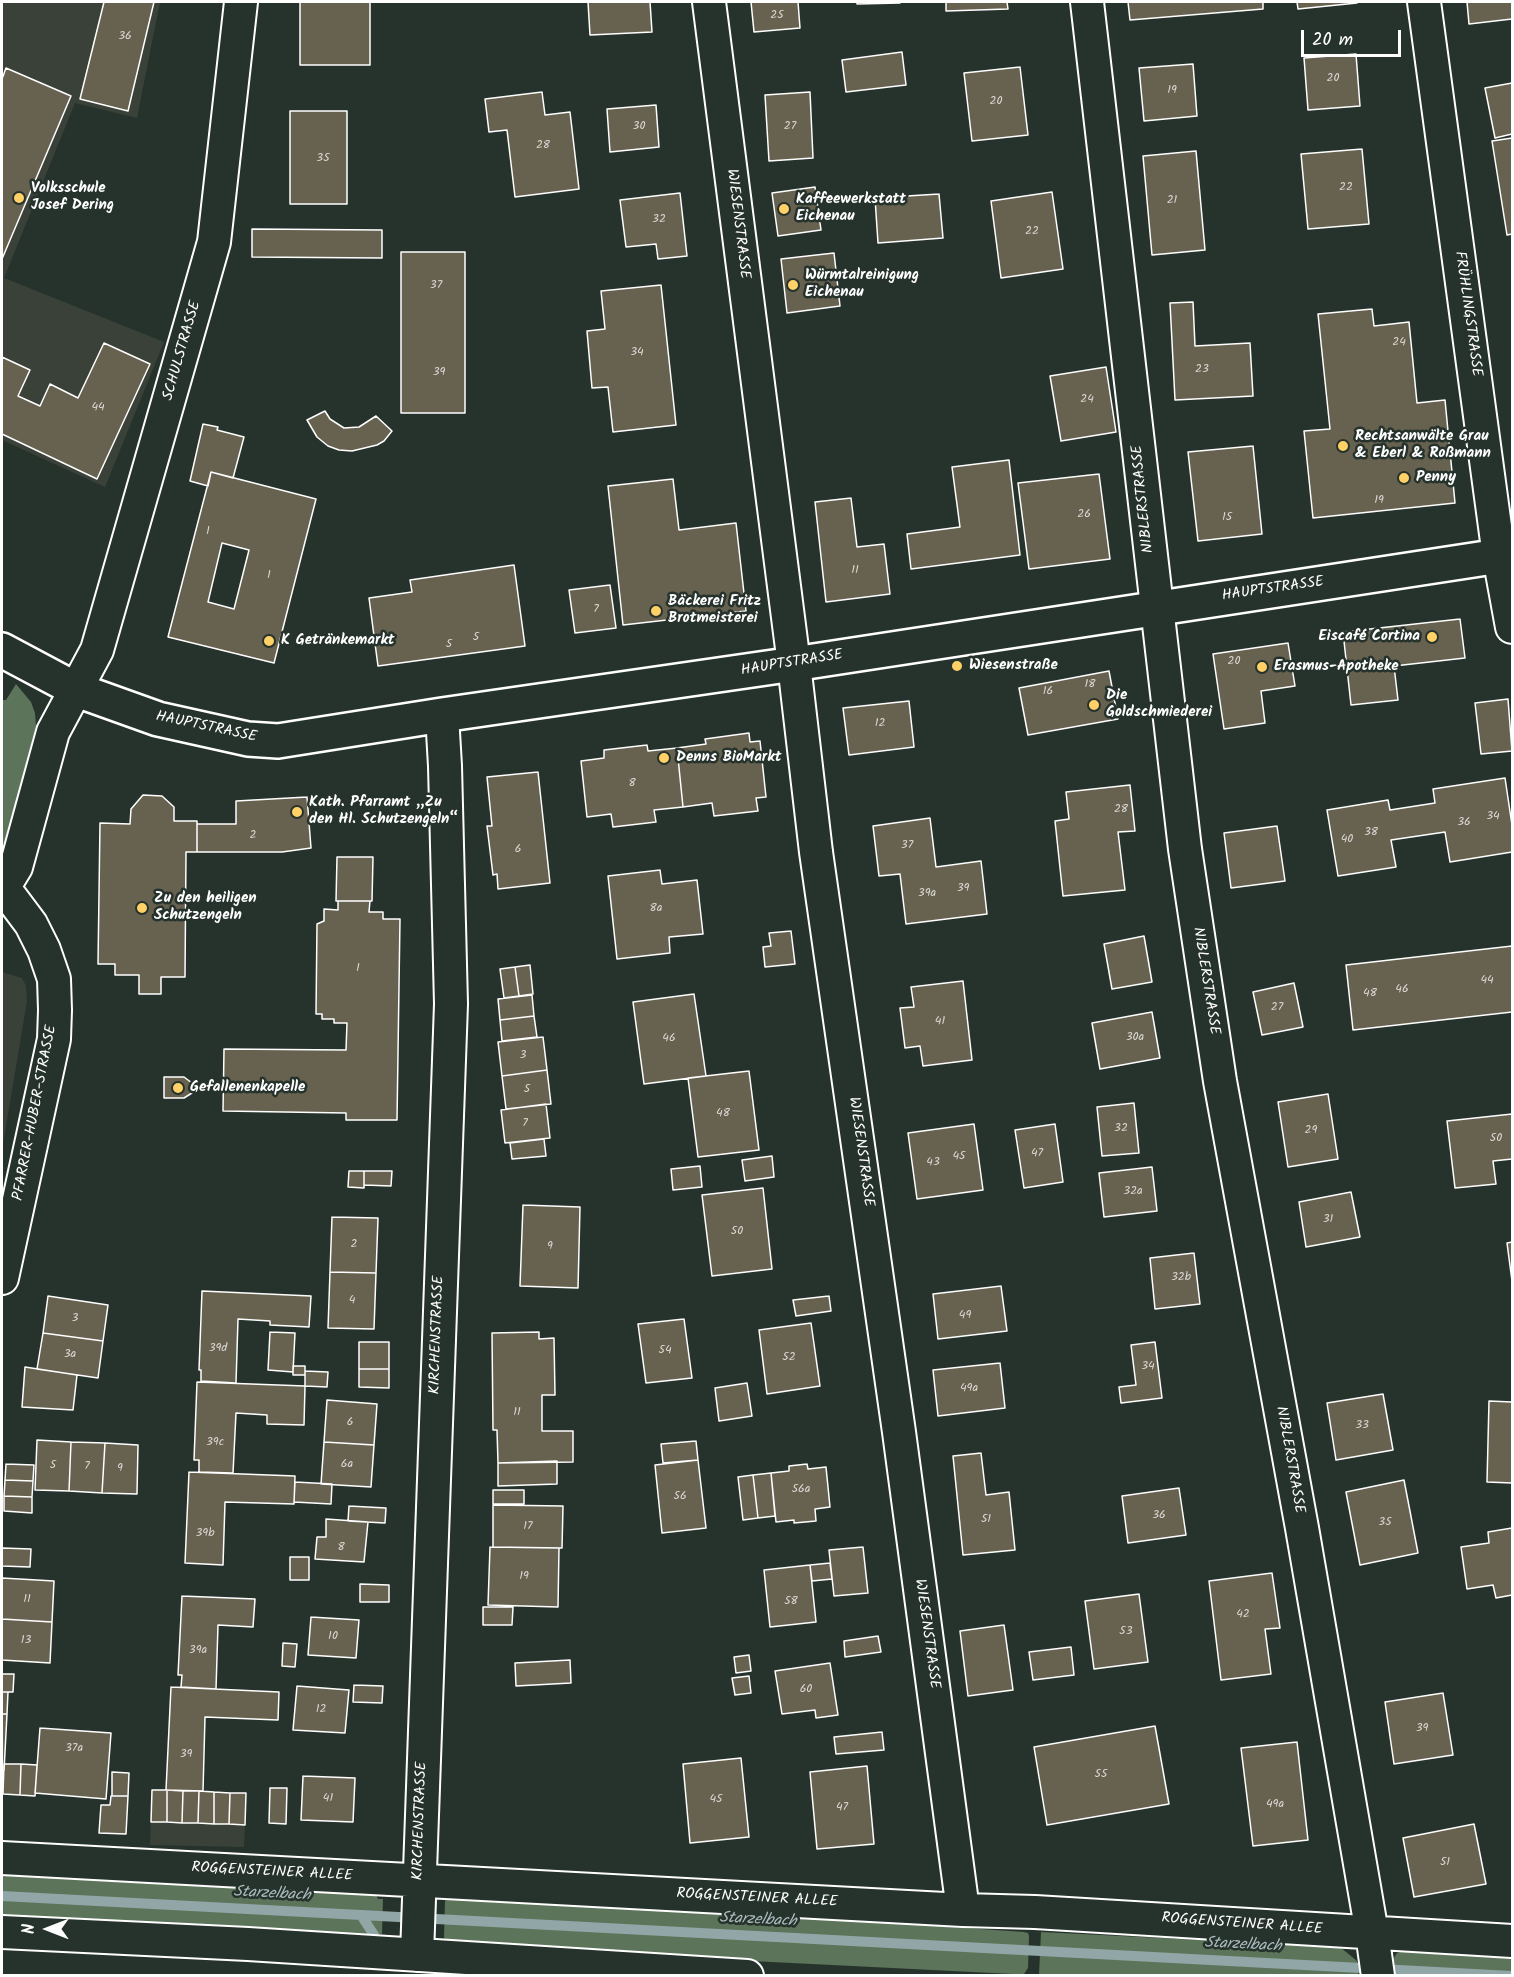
<!DOCTYPE html>
<html>
<head>
<meta charset="utf-8">
<style>
	body { margin:0 }
	#map { position:relative; width:1514px; height:1977px; overflow:hidden; background:#26332d; font-family:Kalam,sans-serif }
	canvas { display:block }
	.frame { position:absolute; inset:0; border:3px solid #fff; pointer-events:none }
	.north { position:absolute; left:18px; top:1899px; width:60px; height:60px; -webkit-text-stroke:4px #26332d; paint-order:stroke; rotate:270deg; font-size:16px; font-weight:700; line-height:24px; text-align:center; color:#fff }
	.north::after { content:''; display:block; margin:auto; width:21px; height:27px; background:#fff; clip-path:polygon(50% 0,100% 100%,50% 72%,0 100%) }
	.scale { position:absolute; left:1301px; top:30px; width:100px; height:27px; box-sizing:border-box; border:3px solid #fff; border-top:0; padding-left:8px; font-size:18px; line-height:21px; white-space:nowrap; color:#fff; -webkit-text-stroke:4px #26332d; paint-order:stroke }
</style>
</head>
<body>
<div id="map">
<canvas width="1514" height="1977"></canvas>
<div class="frame"></div>
<div class="north">N</div>
<div class="scale">20 m</div>
</div>
<script>
const ctx = document.querySelector('canvas').getContext('2d');
ctx.lineJoin = 'round';
function fill(path, color) { ctx.fillStyle = color; ctx.fill(path, 'evenodd'); }
const shape = rows => new Path2D(rows.map(r => 'M' + r).join(''));
function trace(path, color, width, dash) { ctx.strokeStyle = color; ctx.lineWidth = width; ctx.lineCap = dash ? 'butt' : 'round'; ctx.setLineDash(dash || []); ctx.stroke(path); }
function drawText(font, color, halo, rows, align = 'center') {
  ctx.font = font + ' Kalam,sans-serif'; ctx.lineWidth = 5; ctx.setLineDash([]); ctx.textBaseline = 'middle'; ctx.strokeStyle = halo; ctx.fillStyle = color; for (const [text, x, y, turn = 0] of rows) {
    ctx.save(); ctx.translate(x, y); ctx.rotate((+turn || 0) * Math.PI / 180); ctx.textAlign = isNaN(turn) ? turn : align; if (halo) ctx.strokeText(text, 0, 0); ctx.fillText(text, 0, 0); ctx.restore();
  }
}
fill(shape([
	[2,2,160,2,137,118,75,103,4,278,164,342,105,487,2,440],
	[2,972,22,978,26,986,27,1001,2,1150],
	[152,1790,246,1793,244,1847,150,1845]
]), '#3a4138');
fill(shape([
	[16,684,31,702,35,713,36,726,5,845,2,852,2,700,6,700],
	[2,1874,375,1893,378,1899,383,1899,382,1934,375,1934,371,1942,2,1922],
	[458,1893,1024,1932,1028,1933,1029,1936,1028,1968,1024,1974,1013,1974,449,1946,445,1942,444,1936,445,1901,450,1895],
	[1041,1932,1340,1947,1357,1961,1358,1975,1039,1975],
	[1404,1951,1512,1958,1512,1975,1393,1975,1391,1963,1397,1953]
]), '#5c7459');
trace(shape([
	[2,1896,1512,1976],
	[361,1915,374,1935]
]), '#90a6a7', 10);
const building = shape([
	[104,2,154,2,128,111,80,99,104,2],
	[300,2,370,2,370,65,300,65,300,2],
	[588,2,650,2,652,32,590,35,588,2],
	[751,2,798,2,800,28,754,32,751,2],
	[857,2,900,2,900,3,857,4,857,2],
	[946,2,1007,2,1008,9,946,11,946,2],
	[1128,2,1263,2,1263,9,1130,20,1128,2],
	[1297,2,1357,2,1357,3,1298,9,1297,2],
	[1467,2,1512,2,1512,19,1469,24,1467,2],
	[902,52,906,85,846,92,842,60,902,52],
	[1356,54,1360,106,1308,110,1304,58,1356,54],
	[1193,64,1197,116,1144,121,1139,68,1193,64],
	[1020,67,1028,135,972,141,964,73,1020,67],
	[6,68,71,96,2,259,2,79,6,68],
	[1512,83,1512,134,1495,138,1485,88,1512,83],
	[542,92,545,115,570,112,579,189,515,197,507,130,489,132,485,99,542,92],
	[810,92,813,158,769,161,765,95,810,92],
	[656,105,659,147,610,152,607,109,656,105],
	[290,111,347,111,347,204,290,204,290,111],
	[1512,138,1512,234,1507,235,1492,141,1512,138],
	[1362,149,1369,224,1308,229,1301,154,1362,149],
	[1196,151,1205,250,1152,255,1143,156,1196,151],
	[815,187,821,230,778,236,772,193,815,187],
	[1052,192,1063,269,1001,278,991,201,1052,192],
	[680,193,687,256,658,259,656,244,626,247,620,200,680,193],
	[939,194,943,238,878,243,875,198,939,194],
	[252,229,382,230,382,258,252,257,252,229],
	[401,252,465,252,465,413,401,413,401,252],
	[834,253,840,306,787,313,781,259,834,253],
	[661,285,676,425,613,432,608,387,592,388,587,331,605,329,601,291,661,285],
	[1193,302,1195,346,1250,343,1253,396,1175,400,1170,303,1193,302],
	[1372,309,1374,326,1409,322,1417,403,1445,400,1455,503,1313,518,1304,431,1330,429,1318,314,1372,309],
	[104,343,150,364,97,479,2,434,2,357,30,370,18,396,40,406,50,384,78,398,104,343],
	[1106,367,1116,432,1061,441,1050,376,1106,367],
	[325,411,330,419,344,428,359,427,376,416,392,431,384,441,377,445,352,451,339,450,328,446,317,437,307,420,325,411],
	[203,424,218,427,217,430,244,437,233,478,211,472,208,486,190,481,203,424],
	[1253,446,1262,534,1198,541,1188,452,1253,446],
	[1009,460,1020,555,911,569,907,534,960,527,952,467,1009,460],
	[211,472,316,499,274,663,168,637,211,472],
	[222,543,249,550,234,609,208,602,222,543],
	[1099,474,1110,559,1029,569,1018,483,1099,474],
	[673,479,679,530,736,523,746,611,623,625,608,486,673,479],
	[851,498,857,547,884,544,890,594,826,602,815,502,851,498],
	[514,565,525,646,378,666,369,598,412,592,410,580,514,565],
	[610,585,616,628,575,633,569,590,610,585],
	[1460,619,1465,658,1394,666,1398,700,1351,705,1343,632,1460,619],
	[1288,643,1295,686,1261,691,1265,723,1224,729,1213,654,1288,643],
	[1109,671,1118,719,1028,735,1019,688,1109,671],
	[1508,699,1512,751,1481,754,1475,703,1508,699],
	[909,701,914,747,849,755,843,708,909,701],
	[749,733,750,742,760,741,766,797,756,798,758,811,714,816,712,803,683,807,677,748,706,744,705,739,749,733],
	[647,745,648,751,677,748,683,807,654,810,656,822,613,827,611,814,587,817,581,761,604,758,604,750,647,745],
	[538,772,550,883,498,889,497,874,493,875,487,826,492,826,487,777,538,772],
	[1505,778,1512,825,1512,852,1450,862,1445,832,1391,840,1396,867,1338,876,1327,810,1388,800,1390,810,1435,803,1433,789,1505,778],
	[1130,785,1135,831,1118,832,1125,890,1063,896,1055,821,1069,819,1066,792,1130,785],
	[143,795,162,796,174,807,174,821,197,821,197,852,186,852,185,977,161,977,161,994,139,994,139,975,115,975,115,964,98,964,100,823,130,824,131,809,143,795],
	[307,797,311,848,282,852,197,852,197,824,236,824,236,801,307,797],
	[930,818,936,867,981,861,987,914,906,924,900,874,879,876,873,826,930,818],
	[1277,826,1285,881,1231,888,1224,833,1277,826],
	[337,857,373,857,372,901,336,901,337,857],
	[660,870,662,884,697,880,703,934,669,937,670,953,617,959,608,876,660,870],
	[338,901,370,901,369,912,383,912,383,919,400,919,397,1120,346,1120,346,1113,223,1111,224,1049,346,1050,347,1023,334,1023,334,1019,322,1019,322,1014,316,1014,317,924,324,921,324,909,338,910,338,901],
	[791,931,795,964,765,967,763,947,771,946,769,933,791,931],
	[1144,936,1152,982,1112,989,1104,944,1144,936],
	[1512,946,1512,1012,1353,1030,1346,965,1512,946],
	[530,965,533,994,519,996,515,967,530,965],
	[515,967,519,996,504,998,500,969,515,967],
	[963,981,972,1060,923,1066,920,1046,905,1048,900,1008,914,1007,911,987,963,981],
	[1294,983,1303,1027,1262,1035,1253,992,1294,983],
	[694,994,706,1076,644,1084,633,1002,694,994],
	[532,995,534,1016,500,1020,498,999,532,995],
	[1152,1012,1160,1058,1100,1069,1092,1023,1152,1012],
	[534,1016,537,1037,502,1041,500,1020,534,1016],
	[543,1037,547,1070,502,1076,498,1042,543,1037],
	[547,1070,551,1104,506,1109,502,1076,547,1070],
	[749,1071,759,1150,698,1157,688,1078,749,1071],
	[164,1077,184,1077,192,1083,192,1093,184,1098,164,1098,164,1077],
	[1328,1094,1338,1159,1288,1167,1278,1102,1328,1094],
	[1134,1103,1139,1153,1102,1156,1097,1107,1134,1103],
	[546,1104,550,1138,505,1143,501,1110,546,1104],
	[1512,1114,1512,1159,1493,1161,1496,1184,1455,1188,1447,1121,1512,1114],
	[974,1124,983,1190,917,1199,908,1133,974,1124],
	[1055,1124,1063,1182,1024,1188,1015,1130,1055,1124],
	[544,1139,546,1156,512,1159,510,1143,544,1139],
	[772,1156,774,1177,745,1181,742,1160,772,1156],
	[700,1166,702,1187,673,1190,671,1169,700,1166],
	[1152,1167,1157,1211,1104,1217,1099,1173,1152,1167],
	[349,1171,364,1171,364,1188,348,1187,349,1171],
	[364,1171,392,1171,391,1186,364,1185,364,1171],
	[763,1188,772,1269,712,1276,702,1195,763,1188],
	[1351,1192,1360,1237,1306,1247,1299,1202,1351,1192],
	[523,1205,580,1207,578,1288,520,1286,523,1205],
	[332,1217,378,1218,376,1273,330,1272,332,1217],
	[1512,1242,1512,1281,1507,1243,1512,1242],
	[1194,1253,1200,1304,1155,1309,1150,1258,1194,1253],
	[330,1272,376,1273,374,1329,328,1328,330,1272],
	[1001,1286,1007,1331,938,1339,933,1294,1001,1286],
	[202,1291,311,1296,309,1327,270,1325,270,1321,238,1319,236,1383,201,1381,201,1370,199,1370,202,1291],
	[48,1296,108,1305,103,1341,43,1333,48,1296],
	[829,1296,831,1311,796,1316,793,1300,829,1296],
	[684,1319,692,1378,646,1383,638,1324,684,1319],
	[811,1323,820,1386,767,1394,759,1330,811,1323],
	[270,1332,295,1333,293,1372,268,1370,270,1332],
	[539,1332,539,1339,554,1338,555,1395,542,1395,542,1431,573,1431,573,1462,498,1463,497,1430,493,1430,492,1333,539,1332],
	[43,1333,103,1341,98,1378,37,1369,43,1333],
	[359,1342,389,1342,389,1369,359,1369,359,1342],
	[1155,1342,1162,1398,1121,1403,1119,1387,1136,1385,1131,1345,1155,1342],
	[1000,1363,1005,1408,938,1416,933,1370,1000,1363],
	[293,1366,305,1366,305,1375,293,1375,293,1366],
	[25,1367,77,1375,73,1410,22,1407,25,1367],
	[359,1369,389,1369,389,1388,359,1387,359,1369],
	[305,1371,328,1372,327,1387,305,1386,305,1371],
	[197,1382,305,1386,304,1425,267,1424,267,1415,236,1413,233,1473,199,1472,199,1460,194,1460,197,1382],
	[747,1383,752,1416,719,1421,715,1388,747,1383],
	[1383,1394,1393,1450,1336,1460,1327,1403,1383,1394],
	[327,1400,377,1404,374,1445,324,1442,327,1400],
	[1489,1401,1512,1402,1512,1483,1487,1482,1489,1401],
	[37,1440,71,1442,69,1491,35,1490,37,1440],
	[696,1441,698,1460,663,1463,661,1444,696,1441],
	[71,1442,105,1443,102,1493,69,1491,71,1442],
	[324,1442,374,1445,371,1487,321,1484,324,1442],
	[105,1443,138,1445,137,1494,102,1493,105,1443],
	[981,1453,986,1495,1009,1492,1015,1550,963,1555,953,1456,981,1453],
	[698,1460,706,1528,662,1533,655,1465,698,1460],
	[557,1461,557,1484,498,1486,498,1463,557,1461],
	[6,1464,34,1465,33,1481,5,1480,6,1464],
	[807,1464,808,1469,826,1467,830,1507,815,1509,816,1521,794,1523,794,1520,776,1522,771,1473,789,1471,789,1466,807,1464],
	[189,1472,295,1476,294,1504,225,1502,223,1565,185,1563,189,1472],
	[771,1473,775,1516,758,1518,753,1475,771,1473],
	[753,1475,758,1518,743,1520,738,1477,753,1475],
	[5,1480,33,1481,32,1497,4,1496,5,1480],
	[1404,1480,1418,1553,1360,1565,1346,1492,1404,1480],
	[295,1482,332,1484,331,1504,294,1502,295,1482],
	[1179,1488,1186,1535,1128,1543,1122,1496,1179,1488],
	[493,1490,524,1490,524,1504,493,1504,493,1490],
	[4,1496,32,1497,32,1513,4,1511,4,1496],
	[493,1505,563,1506,562,1548,493,1547,493,1505],
	[349,1506,386,1508,385,1523,348,1521,349,1506],
	[326,1519,368,1522,364,1562,315,1559,317,1537,326,1537,326,1519],
	[1512,1528,1512,1595,1496,1598,1493,1585,1467,1589,1461,1547,1489,1543,1488,1532,1512,1528],
	[490,1547,559,1548,558,1607,488,1605,490,1547],
	[863,1547,868,1593,834,1596,829,1550,863,1547],
	[2,1548,31,1549,30,1567,2,1566,2,1548],
	[290,1557,309,1557,309,1580,290,1580,290,1557],
	[830,1563,832,1579,812,1581,810,1565,830,1563],
	[810,1565,816,1622,770,1627,764,1570,810,1565],
	[1272,1573,1280,1628,1265,1629,1271,1674,1221,1680,1209,1581,1272,1573],
	[2,1578,54,1581,52,1622,2,1619,2,1578],
	[360,1584,389,1585,389,1602,360,1602,360,1584],
	[1139,1594,1148,1662,1094,1669,1085,1601,1139,1594],
	[182,1596,255,1599,253,1627,218,1625,216,1689,181,1687,182,1675,178,1675,182,1596],
	[483,1607,513,1607,512,1625,483,1625,483,1607],
	[311,1617,359,1620,356,1658,308,1655,311,1617],
	[2,1619,52,1622,50,1663,2,1660,2,1619],
	[1004,1625,1013,1690,968,1696,960,1631,1004,1625],
	[878,1636,881,1652,845,1657,844,1641,878,1636],
	[283,1643,297,1644,295,1667,282,1666,283,1643],
	[1071,1647,1074,1675,1033,1680,1029,1652,1071,1647],
	[749,1655,751,1671,736,1673,734,1657,749,1655],
	[570,1660,571,1683,516,1686,515,1663,570,1660],
	[830,1663,838,1715,816,1718,815,1710,782,1714,775,1671,830,1663],
	[2,1674,14,1674,13,1692,2,1692,2,1674],
	[749,1676,751,1693,735,1695,732,1678,749,1676],
	[354,1685,383,1686,382,1703,353,1702,354,1685],
	[297,1686,349,1690,345,1733,293,1730,297,1686],
	[171,1687,279,1692,278,1720,205,1717,203,1791,166,1790,171,1687],
	[2,1692,8,1692,7,1714,2,1714,2,1692],
	[1443,1693,1453,1755,1394,1764,1385,1702,1443,1693],
	[2,1714,7,1714,4,1771,2,1771,2,1714],
	[1155,1726,1169,1804,1047,1825,1034,1747,1155,1726],
	[40,1728,111,1733,106,1799,35,1793,40,1728],
	[882,1732,884,1750,836,1754,834,1737,882,1732],
	[1297,1742,1308,1840,1253,1846,1241,1748,1297,1742],
	[741,1758,749,1837,690,1843,683,1764,741,1758],
	[4,1764,21,1764,20,1795,3,1794,4,1764],
	[21,1764,37,1765,35,1796,20,1795,21,1764],
	[867,1766,874,1844,817,1849,810,1772,867,1766],
	[112,1772,129,1773,128,1796,112,1796,112,1772],
	[303,1776,355,1778,353,1822,301,1820,303,1776],
	[270,1788,287,1788,286,1824,269,1823,270,1788],
	[152,1790,167,1790,167,1822,151,1822,152,1790],
	[167,1790,183,1791,182,1823,167,1822,167,1790],
	[183,1791,199,1791,198,1823,182,1823,183,1791],
	[199,1791,214,1792,214,1824,198,1823,199,1791],
	[214,1792,230,1793,229,1824,214,1824,214,1792],
	[230,1793,246,1793,245,1825,229,1824,230,1793],
	[111,1796,128,1796,126,1834,99,1833,101,1805,110,1805,111,1796],
	[1474,1824,1486,1884,1414,1897,1403,1838,1474,1824]
]);
fill(building, '#676150');
trace(building, '#fff', 1.5);
const street = shape([
	[709,2,794,664,816,852,899,1432,963,1910],
	[1087,2,1185,849,1220,1081,1302,1528,1372,1933,1378,1976],
	[1424,2,1499,556,1512,627],
	[2,890,16,867,53,732,97,650,214,242,241,2],
	[2,1278,54,1039,55,1010,54,979,44,950,31,924,4,888],
	[2,1858,963,1910,1035,1912,1512,1941],
	[2,1932,248,1944,747,1976],
	[417,1955,451,1004,445,766,442,715]
]);
const secondary = shape([
	[2,650,77,690,158,719,248,739,278,741,442,715,794,664,1512,554]
]);
trace(street, '#fff', 36);
trace(secondary, '#fff', 38);
trace(street, '#26332d', 32);
trace(secondary, '#26332d', 33);
for (const [x, y, r, color] of [
	[19,198,6,"#ffd166"],
	[784,209,6,"#ffd166"],
	[793,285,6,"#ffd166"],
	[1343,446,6,"#ffd166"],
	[1404,478,6,"#ffd166"],
	[656,611,6,"#ffd166"],
	[1432,637,6,"#ffd166"],
	[269,641,6,"#ffd166"],
	[957,666,6,"#ffd166"],
	[1262,667,6,"#ffd166"],
	[1094,705,6,"#ffd166"],
	[664,758,6,"#ffd166"],
	[297,812,6,"#ffd166"],
	[142,908,6,"#ffd166"],
	[178,1088,6,"#ffd166"]
]) { const dot = new Path2D(); dot.arc(x, y, r, 0, 2 * Math.PI); ctx.fillStyle = color; ctx.fill(dot); trace(dot, '#26332d', 2); }
drawText('12px', '#d9d8d3', null, [
	["25",777,16],
	["36",125,37],
	["20",1333,79],
	["19",1172,91],
	["20",996,102],
	["30",639,127],
	["27",790,127],
	["28",543,146],
	["35",323,159],
	["22",1346,188],
	["21",1172,201],
	["32",659,220],
	["22",1032,232],
	["37",436,286],
	["24",1399,343],
	["34",637,353],
	["23",1202,370],
	["39",439,373],
	["24",1087,400],
	["44",98,408],
	["19",1379,501],
	["26",1084,515],
	["15",1227,518],
	["1",208,532],
	["11",855,571],
	["1",269,576],
	["7",596,610],
	["5",476,638],
	["5",449,645],
	["20",1234,662],
	["18",1090,685],
	["16",1048,692],
	["12",880,724],
	["8",632,784],
	["28",1121,810],
	["34",1493,817],
	["36",1464,823],
	["38",1371,833],
	["2",253,836],
	["40",1347,840],
	["37",907,846],
	["6",518,850],
	["39",963,889],
	["39a",927,894],
	["8a",656,909],
	["1",358,969],
	["44",1487,981],
	["46",1402,990],
	["48",1370,994],
	["27",1277,1008],
	["41",940,1022],
	["30a",1135,1038],
	["46",669,1039],
	["3",523,1056],
	["5",527,1090],
	["48",723,1114],
	["7",525,1124],
	["32",1121,1129],
	["29",1311,1131],
	["50",1496,1139],
	["47",1037,1154],
	["45",959,1157],
	["43",933,1163],
	["32a",1133,1192],
	["31",1328,1220],
	["50",737,1232],
	["2",354,1245],
	["9",550,1247],
	["32b",1181,1278],
	["4",352,1301],
	["49",965,1316],
	["3",75,1319],
	["39d",218,1349],
	["54",665,1351],
	["3a",70,1355],
	["52",789,1358],
	["34",1148,1367],
	["49a",969,1389],
	["11",517,1413],
	["6",350,1423],
	["33",1362,1426],
	["39c",215,1443],
	["6a",347,1465],
	["5",53,1466],
	["7",87,1467],
	["9",120,1469],
	["56a",801,1490],
	["56",680,1497],
	["36",1159,1516],
	["51",986,1520],
	["35",1385,1523],
	["17",528,1527],
	["39b",205,1534],
	["8",341,1548],
	["19",524,1577],
	["11",27,1600],
	["58",791,1602],
	["42",1243,1615],
	["53",1126,1632],
	["10",333,1637],
	["13",26,1641],
	["39a",198,1651],
	["60",806,1690],
	["12",321,1710],
	["39",1422,1729],
	["37a",74,1749],
	["39",186,1755],
	["55",1101,1775],
	["41",328,1799],
	["45",716,1800],
	["49a",1275,1805],
	["47",842,1808],
	["51",1445,1863]
]);
drawText('bold 15px', '#fff', '#26332d', [
	["Volksschule",31,189],
	["Josef Dering",31,206],
	["Kaffeewerkstatt",796,200],
	["Eichenau",796,217],
	["Würmtalreinigung",805,276],
	["Eichenau",805,293],
	["Rechtsanwälte Grau",1355,437],
	["& Eberl & Roßmann",1355,454],
	["Penny",1416,478],
	["Bäckerei Fritz",668,602],
	["Brotmeisterei",668,619],
	["Eiscafé Cortina",1420,637,"right"],
	["K Getränkemarkt",281,641],
	["Wiesenstraße",969,666],
	["Erasmus-Apotheke",1274,667],
	["Die",1106,696],
	["Goldschmiederei",1106,713],
	["Denns BioMarkt",676,758],
	["Kath. Pfarramt „Zu",309,803],
	["den Hl. Schutzengeln“",309,820],
	["Zu den heiligen",154,899],
	["Schutzengeln",154,916],
	["Gefallenenkapelle",190,1088]
], 'left');
drawText('15px', '#fff', '#26332d', [
	["WIESENSTRASSE",737,224,83],
	["FRÜHLINGSTRASSE",1467,314,82],
	["SCHULSTRASSE",183,351,-74],
	["NIBLERSTRASSE",1144,499,-96],
	["HAUPTSTRASSE",1273,590,-8],
	["HAUPTSTRASSE",792,664,-9],
	["HAUPTSTRASSE",206,728,12],
	["NIBLERSTRASSE",1205,981,81],
	["PFARRER-HUBER-STRASSE",36,1113,-79],
	["WIESENSTRASSE",860,1152,82],
	["KIRCHENSTRASSE",438,1335,-88],
	["NIBLERSTRASSE",1289,1460,80],
	["WIESENSTRASSE",926,1634,82],
	["KIRCHENSTRASSE",421,1821,-88],
	["ROGGENSTEINER ALLEE",272,1873,3],
	["ROGGENSTEINER ALLEE",757,1899,3],
	["ROGGENSTEINER ALLEE",1242,1925,4]
]);
drawText('italic 16px', '#acbcbd', '#26332d', [
	["Starzelbach",272,1895,3],
	["Starzelbach",758,1921,3],
	["Starzelbach",1243,1946,3]
]);
</script>
</body>
</html>
